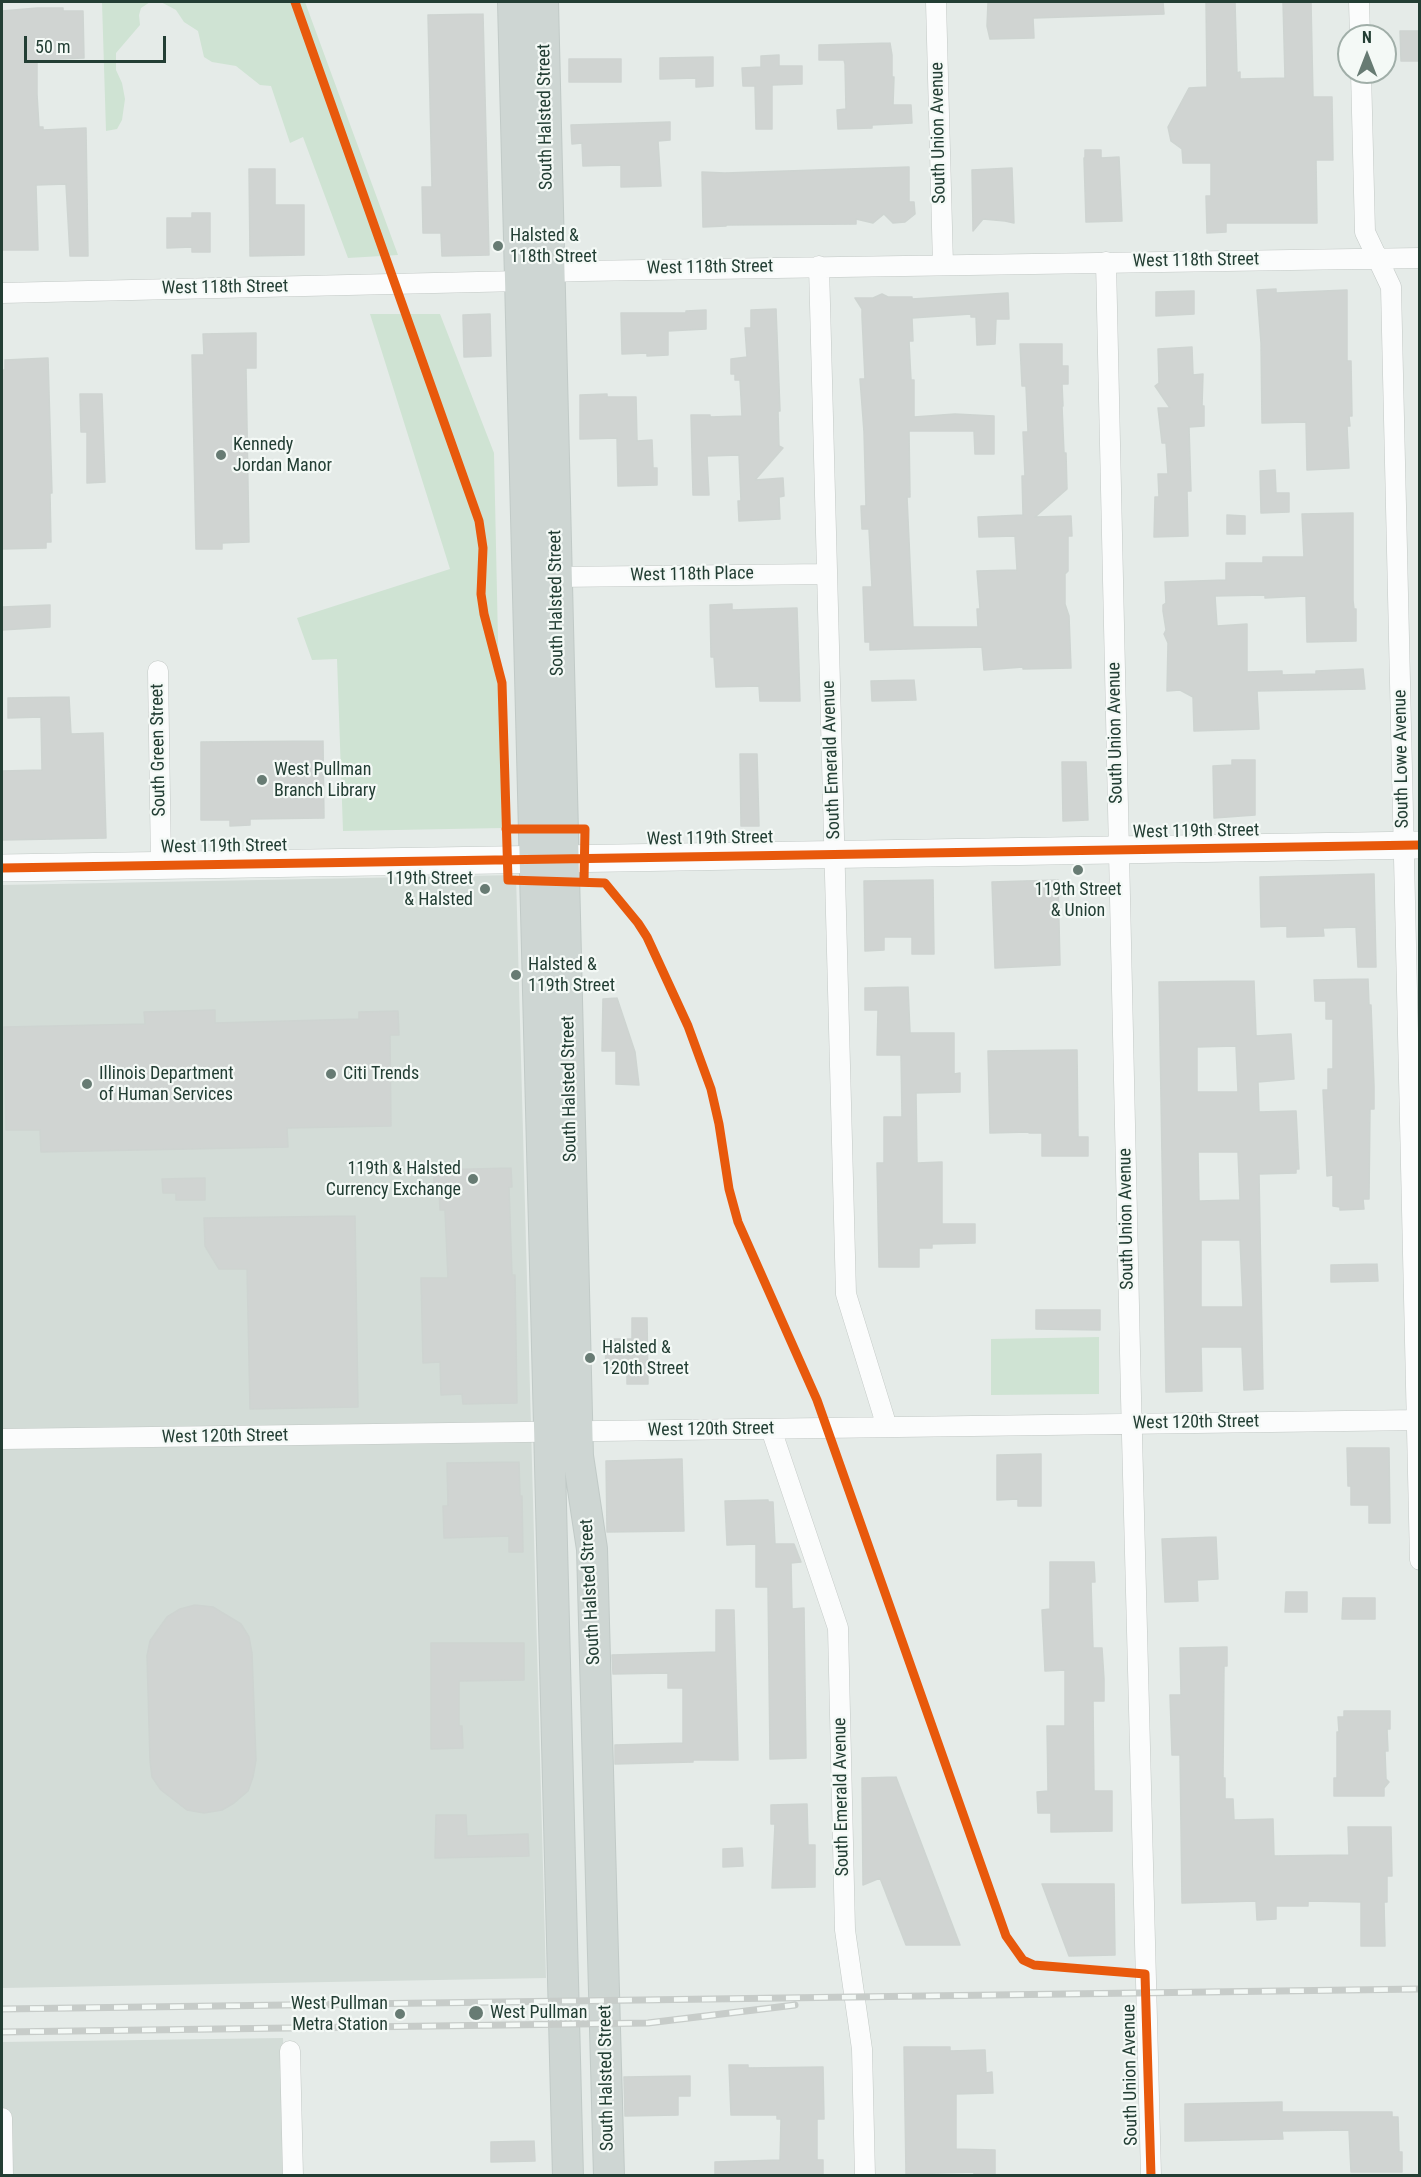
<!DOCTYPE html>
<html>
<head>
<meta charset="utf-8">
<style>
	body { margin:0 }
	#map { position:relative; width:1421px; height:2177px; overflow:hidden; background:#e5ebe8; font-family:"Roboto Condensed",sans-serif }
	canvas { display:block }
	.frame { position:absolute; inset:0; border:3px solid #233e34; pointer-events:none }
	.north { position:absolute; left:1337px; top:24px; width:60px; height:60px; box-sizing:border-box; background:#f4f9f6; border:2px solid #a0aea8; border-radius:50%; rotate:0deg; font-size:16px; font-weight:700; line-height:24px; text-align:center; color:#233e34 }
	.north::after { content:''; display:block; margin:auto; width:21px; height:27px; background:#677b73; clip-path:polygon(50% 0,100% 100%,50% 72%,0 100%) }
	.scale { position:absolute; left:24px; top:36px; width:142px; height:27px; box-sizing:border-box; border:3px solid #233e34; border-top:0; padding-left:8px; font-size:18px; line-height:21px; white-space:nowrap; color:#233e34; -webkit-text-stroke:4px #f4f9f6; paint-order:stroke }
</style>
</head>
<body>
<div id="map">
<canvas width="1421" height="2177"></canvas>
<div class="frame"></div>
<div class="north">N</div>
<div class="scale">50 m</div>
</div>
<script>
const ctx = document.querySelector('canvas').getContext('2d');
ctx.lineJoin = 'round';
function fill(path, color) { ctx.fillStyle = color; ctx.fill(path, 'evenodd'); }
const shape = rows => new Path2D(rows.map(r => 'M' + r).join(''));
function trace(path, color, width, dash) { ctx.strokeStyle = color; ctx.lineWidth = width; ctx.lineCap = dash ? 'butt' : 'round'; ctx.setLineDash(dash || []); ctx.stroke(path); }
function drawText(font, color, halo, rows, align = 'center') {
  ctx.font = font + ' "Roboto Condensed",sans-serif'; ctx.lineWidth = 4.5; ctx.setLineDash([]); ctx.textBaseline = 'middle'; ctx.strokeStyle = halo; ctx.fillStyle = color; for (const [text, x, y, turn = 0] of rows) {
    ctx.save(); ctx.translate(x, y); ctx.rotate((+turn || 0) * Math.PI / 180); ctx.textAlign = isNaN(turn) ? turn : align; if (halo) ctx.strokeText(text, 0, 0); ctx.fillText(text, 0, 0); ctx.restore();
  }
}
fill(shape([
	[516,875,546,1978,3,1988,2,885],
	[283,2038,288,2175,2,2175,2,2042]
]), '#d3dcd7');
fill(shape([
	[102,2,150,2,141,8,139,15,140,25,116,53,116,70,122,83,125,99,122,120,117,129,106,131],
	[161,2,305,2,398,255,348,258,303,137,290,143,271,86,260,85,236,66,212,62,204,57,198,31,184,22,176,10],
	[370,314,440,314,494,453,502,828,343,831,337,659,312,660,297,618,450,569],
	[1099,1337,1099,1394,991,1395,991,1339]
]), '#cfe3d3');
const building = shape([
	[988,2,1163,2,1164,14,1033,18,1034,38,990,39,987,26,988,2],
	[1206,2,1235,2,1237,73,1240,72,1240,79,1285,78,1283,2,1311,2,1313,97,1332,97,1333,160,1316,160,1317,223,1226,223,1226,232,1207,233,1206,196,1211,196,1211,163,1183,163,1182,149,1171,141,1168,127,1189,88,1207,87,1206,2],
	[37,8,63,8,63,11,83,11,84,58,37,60,37,94,39,127,43,127,43,130,86,128,88,256,70,256,66,184,36,185,38,250,2,250,2,11,37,8],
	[483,14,489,255,442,256,441,233,423,233,422,187,432,187,428,15,483,14],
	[1400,31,1419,31,1419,61,1401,61,1400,31],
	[890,43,892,55,892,77,894,77,893,105,911,105,912,123,872,125,872,128,838,129,837,110,846,109,845,64,844,60,819,60,819,45,890,43],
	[779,55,779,66,802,66,802,84,772,85,772,129,756,129,755,86,743,86,742,68,761,67,761,56,779,55],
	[713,57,713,86,696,87,696,78,660,79,660,58,713,57],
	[569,59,621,59,621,82,569,82,569,59],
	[670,122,670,140,658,141,661,186,621,187,621,165,583,166,582,143,572,144,571,125,670,122],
	[1085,150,1101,150,1101,158,1119,157,1122,221,1086,222,1084,158,1085,158,1085,150],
	[909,167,909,202,914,202,915,214,905,222,893,223,884,214,873,223,856,219,856,224,726,225,726,226,703,227,702,172,725,173,909,167],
	[1012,168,1014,223,1005,221,983,219,973,231,972,170,1012,168],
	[249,169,275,169,275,205,304,205,304,255,250,256,249,169],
	[192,213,210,213,210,252,192,252,192,247,167,248,167,218,192,218,192,213],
	[1276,289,1276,293,1347,290,1347,361,1351,361,1352,416,1349,416,1350,426,1347,426,1349,468,1307,470,1306,422,1262,423,1261,343,1257,290,1276,289],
	[1194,291,1194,314,1156,316,1156,292,1194,291],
	[1008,293,1009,319,996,319,995,344,977,345,976,317,971,317,971,314,912,318,913,341,909,341,911,380,914,380,914,417,955,414,994,416,994,454,975,454,974,431,909,431,910,497,907,497,913,627,978,627,977,609,980,609,977,571,1017,570,1015,536,979,537,978,517,1023,515,1022,476,1025,476,1023,432,1028,432,1026,386,1022,386,1020,344,1062,344,1062,366,1068,366,1068,384,1062,384,1063,406,1062,406,1064,453,1066,453,1067,489,1035,517,1071,516,1072,536,1068,536,1068,571,1065,574,1065,604,1069,616,1071,668,1023,669,1023,667,984,670,982,647,870,650,870,642,865,642,863,587,872,587,869,529,862,529,861,506,866,506,864,432,860,379,865,379,862,317,862,309,855,298,873,298,882,294,888,297,912,297,912,299,1008,293],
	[776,309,780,411,778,411,779,446,783,448,755,480,783,478,784,496,779,497,780,519,739,521,738,501,741,501,739,455,707,456,709,495,693,495,691,415,710,415,710,417,742,416,740,380,735,380,735,374,731,374,731,359,747,357,745,328,751,328,751,310,776,309],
	[706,310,706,329,668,331,668,355,647,356,647,353,622,354,621,313,686,313,686,311,706,310],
	[490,314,491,356,464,357,463,315,490,314],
	[256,333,256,368,246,368,249,542,222,543,222,549,196,549,192,355,204,355,203,334,256,333],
	[1192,347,1193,375,1203,374,1202,406,1204,406,1204,426,1189,427,1191,491,1187,491,1188,536,1154,537,1155,497,1159,497,1158,474,1168,474,1166,443,1162,443,1158,408,1170,408,1155,386,1159,383,1158,349,1192,347],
	[48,358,52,493,50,493,51,542,46,542,46,548,2,549,2,370,5,370,5,360,48,358],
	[80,394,102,394,105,482,87,483,87,432,81,432,80,394],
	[607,394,607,397,636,397,637,441,652,440,653,468,657,468,657,485,618,486,617,438,580,439,580,395,607,394],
	[1275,470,1276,493,1289,493,1289,512,1261,513,1260,471,1275,470],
	[1353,513,1353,600,1354,609,1356,609,1356,641,1307,642,1306,596,1265,598,1265,595,1215,596,1217,626,1247,624,1247,672,1282,671,1282,675,1316,674,1316,671,1363,669,1365,689,1257,691,1259,729,1194,731,1193,697,1180,690,1167,691,1168,643,1164,634,1166,630,1163,611,1163,605,1166,603,1165,582,1226,580,1226,563,1263,563,1263,557,1304,557,1302,514,1353,513],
	[1227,515,1245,516,1245,534,1227,534,1227,515],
	[732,604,732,610,797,608,800,701,760,701,759,686,716,687,714,657,711,657,710,605,732,604],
	[50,605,50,627,2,630,2,607,50,605],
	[914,680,916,700,872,701,871,681,914,680],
	[69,697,71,734,103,733,106,838,2,840,2,771,42,770,41,717,8,718,8,698,69,697],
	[323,741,324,818,250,819,250,825,230,826,230,820,201,820,201,742,323,741],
	[740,754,757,754,759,826,741,826,740,754],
	[1232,760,1255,760,1255,815,1214,818,1213,766,1232,765,1232,760],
	[1062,762,1086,762,1088,820,1063,821,1062,762],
	[1374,874,1376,967,1358,967,1356,927,1323,928,1324,936,1287,937,1287,926,1261,927,1260,877,1374,874],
	[933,880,934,954,912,954,912,937,884,937,884,950,865,951,864,881,933,880],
	[1058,880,1060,965,995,968,992,882,1058,880],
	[1368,979,1369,1005,1371,1005,1374,1086,1374,1109,1370,1109,1369,1199,1363,1199,1364,1209,1340,1210,1340,1207,1333,1206,1333,1175,1327,1176,1323,1090,1328,1090,1328,1069,1333,1069,1333,1019,1326,1019,1326,1001,1315,1001,1314,980,1368,979],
	[1254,981,1256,1036,1291,1034,1294,1079,1258,1082,1259,1112,1296,1111,1299,1169,1296,1169,1296,1173,1259,1174,1263,1389,1244,1390,1242,1347,1201,1347,1202,1391,1166,1392,1159,982,1254,981],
	[1236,1046,1238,1092,1197,1092,1197,1047,1236,1046],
	[1198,1152,1238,1152,1240,1200,1199,1201,1198,1152],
	[1201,1240,1240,1240,1243,1307,1201,1307,1201,1240],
	[908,987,910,1033,954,1033,954,1074,960,1073,960,1092,916,1093,917,1163,942,1162,942,1224,975,1224,975,1243,932,1244,932,1248,919,1248,919,1267,879,1267,877,1163,884,1163,884,1117,902,1117,901,1055,877,1055,878,1010,865,1010,865,988,908,987],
	[617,998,635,1052,639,1085,616,1084,616,1051,602,1051,603,999,617,998],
	[215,1010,215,1023,359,1019,359,1012,398,1011,399,1035,390,1035,391,1126,287,1128,288,1147,41,1152,40,1130,6,1130,4,1027,145,1024,144,1012,215,1010],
	[1077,1050,1078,1137,1088,1137,1088,1156,1042,1156,1042,1133,1029,1133,1029,1132,990,1133,988,1051,1077,1050],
	[511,1168,512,1187,509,1187,512,1275,515,1275,517,1403,463,1404,462,1394,441,1395,440,1362,423,1363,421,1278,448,1278,445,1210,440,1210,439,1188,434,1188,434,1170,511,1168],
	[205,1178,205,1200,176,1200,176,1193,163,1193,162,1179,205,1178],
	[355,1216,358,1407,250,1409,247,1269,219,1269,205,1246,204,1218,355,1216],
	[1377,1264,1378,1281,1331,1282,1331,1265,1377,1264],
	[1036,1310,1100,1310,1100,1330,1036,1329,1036,1310],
	[632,1318,647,1318,648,1384,627,1384,627,1367,606,1368,605,1339,632,1339,632,1318],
	[1347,1448,1389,1448,1390,1523,1369,1523,1369,1505,1351,1505,1351,1486,1348,1486,1347,1448],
	[1041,1454,1041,1506,1018,1506,1018,1499,997,1500,997,1455,1041,1454],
	[682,1459,684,1531,607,1532,606,1461,682,1459],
	[519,1462,520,1496,522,1496,523,1552,509,1552,509,1536,444,1538,443,1506,448,1506,447,1463,519,1462],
	[768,1500,768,1502,773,1502,775,1544,794,1544,801,1562,791,1563,792,1609,804,1608,806,1758,770,1759,768,1587,756,1587,756,1544,727,1545,725,1501,768,1500],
	[1216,1537,1218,1579,1197,1580,1198,1601,1165,1602,1162,1539,1216,1537],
	[1050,1562,1094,1562,1095,1582,1091,1582,1093,1648,1102,1648,1104,1679,1104,1701,1093,1701,1094,1791,1112,1791,1112,1831,1051,1832,1051,1813,1038,1813,1037,1792,1048,1791,1047,1726,1065,1726,1065,1670,1045,1671,1042,1610,1050,1609,1050,1562],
	[1286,1592,1307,1592,1307,1612,1285,1612,1286,1592],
	[1343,1598,1375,1598,1375,1619,1342,1619,1343,1598],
	[195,1605,213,1607,241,1624,249,1637,252,1653,256,1760,253,1777,248,1791,234,1803,222,1810,204,1813,187,1810,161,1790,152,1777,150,1761,147,1656,150,1641,167,1617,180,1609,195,1605],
	[716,1610,734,1610,738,1760,693,1760,693,1762,615,1764,615,1745,683,1743,683,1688,668,1688,668,1673,613,1674,612,1655,716,1652,716,1610],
	[431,1643,524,1643,524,1680,459,1681,459,1726,462,1726,463,1748,431,1749,431,1643],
	[1227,1647,1227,1666,1224,1666,1223,1778,1225,1778,1225,1799,1233,1799,1234,1820,1273,1819,1274,1856,1349,1855,1348,1827,1391,1827,1392,1876,1387,1876,1387,1902,1384,1902,1385,1946,1361,1946,1361,1902,1308,1901,1308,1906,1276,1906,1276,1919,1257,1920,1256,1901,1182,1903,1180,1755,1172,1755,1170,1695,1181,1695,1180,1648,1227,1647],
	[1344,1711,1390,1711,1390,1729,1387,1729,1388,1751,1385,1751,1386,1779,1389,1782,1384,1788,1384,1796,1334,1796,1334,1778,1337,1778,1337,1732,1339,1732,1338,1717,1344,1717,1344,1711],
	[896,1777,960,1945,906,1945,880,1878,863,1885,862,1778,896,1777],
	[807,1804,808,1845,815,1845,815,1887,772,1888,775,1824,771,1824,771,1805,807,1804],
	[436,1815,466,1815,467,1836,528,1834,529,1856,435,1858,436,1815],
	[742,1848,743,1866,723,1867,723,1849,742,1848],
	[1042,1884,1114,1884,1115,1955,1069,1956,1042,1884],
	[904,2047,950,2047,950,2051,985,2050,986,2073,992,2072,993,2093,956,2094,956,2149,995,2150,995,2175,974,2175,974,2172,906,2174,904,2047],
	[729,2065,748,2065,748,2068,823,2067,824,2119,817,2119,817,2160,823,2160,823,2175,715,2175,715,2162,780,2160,781,2119,777,2119,777,2115,731,2115,729,2065],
	[690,2076,690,2096,678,2096,678,2115,625,2116,624,2077,690,2076],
	[1282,2102,1282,2112,1392,2112,1392,2117,1398,2117,1399,2152,1402,2152,1402,2172,1351,2172,1349,2130,1282,2131,1283,2139,1185,2141,1185,2104,1282,2102],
	[534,2141,535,2161,491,2162,491,2142,534,2141]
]);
fill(building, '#d0d4d2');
trace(building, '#ced4d1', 1.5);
const street = shape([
	[936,2,943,265],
	[1359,2,1360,36],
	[1361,72,1365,232,1391,287,1420,1560],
	[1106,262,1131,1397,1151,2176],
	[819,266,846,1294,887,1427],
	[2,293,521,281,550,272,582,271,1420,258],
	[556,577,827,574],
	[158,671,161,865],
	[771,1429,838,1628,845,1930,862,2049,865,2176],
	[2,1439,1420,1420],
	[290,2051,293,2176],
	[2,2118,3,2176]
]);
const secondary = shape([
	[2,868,1420,845]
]);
const primary = shape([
	[513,2,568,2176],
	[543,2,578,1456,592,1549,609,2176]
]);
trace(street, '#c2c8c5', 21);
trace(secondary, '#c1c8c5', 28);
trace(primary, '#c1cac7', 32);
trace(street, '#fbfcfc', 20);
trace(secondary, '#fbfcfc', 27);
trace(primary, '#ced6d3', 30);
const rail = shape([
	[2,2009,1420,1989],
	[2,2032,648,2023,795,2005]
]);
trace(rail, '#c7ccc9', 7);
trace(rail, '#f4f9f6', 4.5, [14]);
trace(shape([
	[295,2,479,521,483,548,481,594,484,614,502,683,508,880,605,883,638,923,647,937,688,1026,711,1089,719,1124,729,1189,738,1222,817,1400,1006,1936,1023,1960,1034,1965,1145,1974,1151,2176],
	[506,829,585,829,584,881],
	[2,868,1420,845]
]), '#e8590c', 9);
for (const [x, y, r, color] of [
	[498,246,6,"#677b73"],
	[221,455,6,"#677b73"],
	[262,780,6,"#677b73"],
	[1078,870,6,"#677b73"],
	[485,889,6,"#677b73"],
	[516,975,6,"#677b73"],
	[331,1074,6,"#677b73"],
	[87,1084,6,"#677b73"],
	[473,1179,6,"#677b73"],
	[590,1358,6,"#677b73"],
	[476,2013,8,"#677b73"],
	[400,2014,6,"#677b73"]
]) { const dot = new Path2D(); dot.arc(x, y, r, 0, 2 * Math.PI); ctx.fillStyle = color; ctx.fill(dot); trace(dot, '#f4f9f6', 2); }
drawText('18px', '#233e34', '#f4f9f6', [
	["South Halsted Street",546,117,-91],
	["South Union Avenue",939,133,-91],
	["West 118th Street",1196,261,-1],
	["West 118th Street",710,268,-1],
	["West 118th Street",225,288,-1],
	["West 118th Place",692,575,-1],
	["South Halsted Street",557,603,-91],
	["South Union Avenue",1116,733,-91],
	["South Green Street",159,750,-91],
	["South Lowe Avenue",1402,759,-91],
	["South Emerald Avenue",832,760,-92],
	["West 119th Street",1196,832,-1],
	["West 119th Street",710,839,-1],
	["West 119th Street",224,847,-1],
	["South Halsted Street",570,1089,-91],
	["South Union Avenue",1127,1219,-91],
	["West 120th Street",1196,1423,-1],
	["West 120th Street",711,1430,-1],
	["West 120th Street",225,1437,-1],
	["South Halsted Street",591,1592,-93],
	["South Emerald Avenue",842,1797,-91],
	["South Union Avenue",1131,2075,-91],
	["South Halsted Street",607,2078,-91]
]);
drawText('18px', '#233e34', '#f4f9f6', [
	["Halsted &",510,236],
	["118th Street",510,257],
	["Kennedy",233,445],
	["Jordan Manor",233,466],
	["West Pullman",274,770],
	["Branch Library",274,791],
	["119th Street",473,879,"right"],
	["& Halsted",473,900,"right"],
	["119th Street",1078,890,"center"],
	["& Union",1078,911,"center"],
	["Halsted &",528,965],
	["119th Street",528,986],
	["Illinois Department",99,1074],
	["of Human Services",99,1095],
	["Citi Trends",343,1074],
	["119th & Halsted",461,1169,"right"],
	["Currency Exchange",461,1190,"right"],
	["Halsted &",602,1348],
	["120th Street",602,1369],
	["West Pullman",388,2004,"right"],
	["Metra Station",388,2025,"right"],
	["West Pullman",490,2013]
], 'left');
</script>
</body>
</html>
